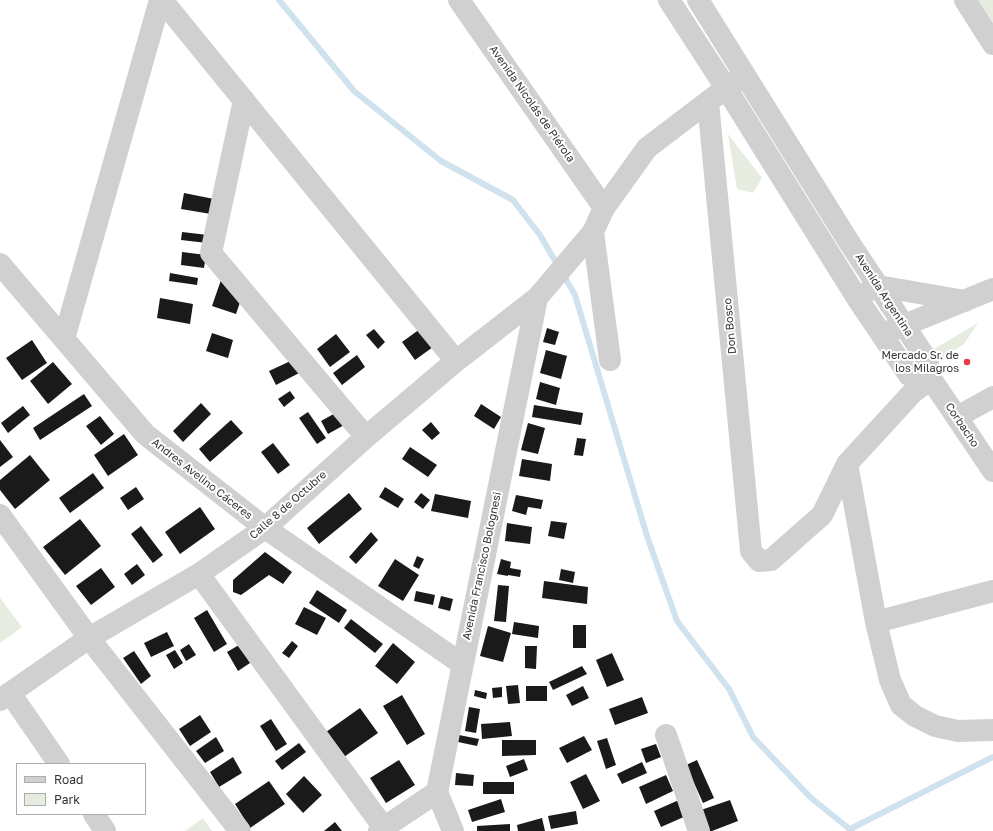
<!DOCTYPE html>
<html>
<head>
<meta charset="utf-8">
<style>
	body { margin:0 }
	#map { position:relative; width:993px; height:831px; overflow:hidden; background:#fff; font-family:"Golos Text",sans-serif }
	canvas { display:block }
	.legend { position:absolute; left:16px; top:763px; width:130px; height:52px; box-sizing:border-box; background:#fff; border:1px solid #adadad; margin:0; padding:5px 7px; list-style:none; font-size:12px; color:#333 }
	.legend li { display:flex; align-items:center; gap:8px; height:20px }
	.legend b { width:20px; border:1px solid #adadad }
</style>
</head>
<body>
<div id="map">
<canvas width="993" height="831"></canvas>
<ul class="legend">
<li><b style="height:5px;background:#d0d0d0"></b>Road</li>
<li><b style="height:11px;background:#e6ecdf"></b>Park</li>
</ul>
</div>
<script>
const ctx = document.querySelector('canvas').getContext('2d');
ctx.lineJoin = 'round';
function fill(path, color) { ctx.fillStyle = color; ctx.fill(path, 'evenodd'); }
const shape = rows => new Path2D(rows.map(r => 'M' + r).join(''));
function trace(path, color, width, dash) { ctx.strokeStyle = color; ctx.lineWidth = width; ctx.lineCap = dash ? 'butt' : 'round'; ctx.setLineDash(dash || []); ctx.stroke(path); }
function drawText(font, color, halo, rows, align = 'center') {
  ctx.font = font + ' "Golos Text",sans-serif'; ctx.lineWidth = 4; ctx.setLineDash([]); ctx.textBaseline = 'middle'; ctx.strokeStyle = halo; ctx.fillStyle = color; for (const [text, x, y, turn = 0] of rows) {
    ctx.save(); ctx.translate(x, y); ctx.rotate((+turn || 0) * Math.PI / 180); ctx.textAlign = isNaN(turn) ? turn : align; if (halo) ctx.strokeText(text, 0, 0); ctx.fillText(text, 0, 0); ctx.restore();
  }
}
fill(shape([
	[978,0,993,0,993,24],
	[728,134,762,178,753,193,737,189],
	[978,323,964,344,939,360,934,349],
	[0,598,22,627,0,643],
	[203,818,212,831,185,831]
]), '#e6ecdf');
trace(shape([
	[279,0,354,91,441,161,513,200,540,235,558,266],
	[563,274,575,295,647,536,677,621,729,689,753,737,810,797,852,831],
	[850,829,993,757]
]), '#cfe2ee', 6);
fill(shape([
	[184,193,214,199,211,214,181,209],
	[182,232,208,235,207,243,181,240],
	[182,252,206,255,204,268,181,265],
	[170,273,198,278,197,285,169,281],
	[221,280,245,288,236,314,212,306],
	[160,298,193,304,190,324,157,318],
	[547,328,559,332,555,345,543,342],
	[374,329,385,342,378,349,366,335],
	[420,329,433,347,415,360,402,342],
	[212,333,233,340,228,358,206,351],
	[336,334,350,352,330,367,317,349],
	[32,340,47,363,22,380,6,358],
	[546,350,567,356,561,379,540,373],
	[357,355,365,367,342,385,333,373],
	[297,358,303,371,276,385,269,371],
	[53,362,72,384,48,404,30,381],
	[540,382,560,388,556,405,536,399],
	[290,391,295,398,284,407,278,399],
	[84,394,92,406,40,440,33,428],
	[201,403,211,414,183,442,173,431],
	[481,404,501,417,494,429,474,416],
	[534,405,583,413,581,425,532,417],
	[23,406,30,415,8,433,1,423],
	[339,411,346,424,328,434,321,421],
	[308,412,326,438,317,444,299,418],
	[100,416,114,434,101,445,86,426],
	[231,420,243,433,210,462,199,449],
	[431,422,440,433,432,440,422,430],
	[528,423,545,428,538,454,521,450],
	[124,434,138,455,108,476,94,455],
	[577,438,586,439,583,456,574,455],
	[0,440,13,457,0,467],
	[273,443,290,465,278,474,261,452],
	[410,447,437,465,428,477,402,459],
	[30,455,50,480,15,509,0,490,0,480],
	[522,459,552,464,550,481,519,476],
	[93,473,104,488,70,513,59,498],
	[136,487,144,499,128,510,120,498],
	[385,487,404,499,398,508,379,497],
	[349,493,362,509,319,544,307,528],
	[421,493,430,500,423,509,414,502],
	[435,494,471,501,468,518,431,511],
	[516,495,543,500,541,509,528,507,526,515,512,511],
	[200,507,215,529,180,554,165,532],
	[80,519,101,546,65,575,43,547],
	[551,521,567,523,564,539,548,536],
	[507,523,532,527,530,544,505,541],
	[141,526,163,555,153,563,131,534],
	[371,532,378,540,356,564,349,557],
	[265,552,292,572,283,584,269,575,241,595,233,592,233,580],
	[417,556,424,559,419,569,413,566],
	[395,559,419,575,403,601,378,586],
	[501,559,511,562,510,568,521,570,520,577,508,575,508,576,497,574],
	[137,564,145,575,132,585,124,574],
	[101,568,115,587,91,605,76,586],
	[561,569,575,572,573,583,559,580],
	[544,581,588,587,587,604,542,598],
	[498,585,509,586,506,622,494,621],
	[317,590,347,610,339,623,309,603],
	[416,591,435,595,433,605,414,601],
	[441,596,453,599,450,611,438,608],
	[304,607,326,618,317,635,295,624],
	[207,610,227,644,214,652,194,618],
	[351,619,383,644,375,653,344,628],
	[514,622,539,626,538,638,512,634],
	[573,625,586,625,586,648,573,648],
	[488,626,511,633,503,662,480,656],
	[167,632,174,646,151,657,144,643],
	[292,641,298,646,289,658,282,653],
	[393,643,415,662,397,684,375,666],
	[189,644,196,655,186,661,180,650],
	[239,645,250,663,238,671,227,652],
	[525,646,537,646,536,669,525,668],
	[175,650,183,663,174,669,166,655],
	[134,651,151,676,141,684,123,658],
	[612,653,624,680,607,687,596,660],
	[582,666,587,674,553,690,549,682],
	[518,685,520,703,508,704,506,686],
	[526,686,547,686,547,701,526,701],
	[583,686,589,698,572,706,566,695],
	[502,687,502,697,493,698,492,688],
	[475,690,487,693,486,699,474,696],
	[402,695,425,734,407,745,383,706],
	[642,697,648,713,615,725,609,709],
	[469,707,480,709,476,733,465,731],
	[360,708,378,733,344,757,326,732],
	[200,715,211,732,190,746,179,729],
	[271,719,287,744,276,751,260,726],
	[510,722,512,736,482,739,481,724],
	[459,735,479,739,477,746,458,742],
	[584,736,592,750,567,763,559,748],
	[216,737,224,751,205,763,196,751],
	[607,738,616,765,606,769,597,741],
	[502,740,536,740,536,755,502,756],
	[299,743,306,752,282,770,275,761],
	[656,744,661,757,646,763,641,749],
	[233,757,242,773,219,787,210,772],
	[524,759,528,770,510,777,506,766],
	[399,760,415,785,386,803,370,778],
	[697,760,714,798,703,803,686,765],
	[642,762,647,773,622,784,617,774],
	[456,773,474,775,473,786,455,785],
	[586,774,600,801,583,809,570,782],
	[666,775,673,791,646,804,639,787],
	[304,776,322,795,303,813,286,794],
	[269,781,285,804,250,828,235,804],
	[483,782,514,782,514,794,483,794],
	[501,799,505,812,472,822,468,810],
	[679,800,686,816,661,827,654,811],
	[730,800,738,821,712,831,709,831,701,810],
	[576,811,578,824,551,829,548,816],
	[542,818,545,831,518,831,517,825],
	[335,822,342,831,324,831],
	[510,824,510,831,477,831,477,826]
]), '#1a1a1a');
trace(shape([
	[162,0,456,361],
	[459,0,604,208],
	[669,0,726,88,857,298,909,375,931,379],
	[698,0,849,242,927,360,931,379,993,471],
	[965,0,993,44],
	[244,100,211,253,366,437],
	[708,102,751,551,759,561,771,560,822,515,847,464],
	[593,232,610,360],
	[0,264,145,434,265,528,462,664],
	[870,290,878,286,965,301],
	[890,331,993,289],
	[64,339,160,0],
	[931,379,913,392,847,464,876,622,890,680,901,705,915,716,935,726,958,731,993,730],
	[957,417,993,397],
	[0,515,89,638,240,831],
	[199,574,384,828],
	[876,622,993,591],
	[10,693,59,764],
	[0,700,89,638,199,574,265,528,366,437,456,361,537,298,593,232,604,208,647,148,726,88,745,75],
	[666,735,699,831],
	[94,814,105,831],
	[379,831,437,792],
	[453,831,437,792,537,298]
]), '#d0d0d0', 22);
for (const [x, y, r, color] of [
	[967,362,4,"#e63946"]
]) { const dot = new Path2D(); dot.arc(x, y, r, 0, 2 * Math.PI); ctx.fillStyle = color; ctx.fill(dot); trace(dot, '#fff', 1.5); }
drawText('11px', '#333', '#fff', [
	["Avenida Nicolás de Piérola",532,104,55],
	["Avenida Argentina",884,295,57],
	["Don Bosco",730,326,-95],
	["Corbacho",962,425,56],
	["Andres Avelino Cáceres",202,479,38],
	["Calle 8 de Octubre",288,505,-41],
	["Avenida Francisco Bolognesi",482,566,-78]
]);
drawText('11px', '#333', '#fff', [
	["Mercado Sr. de",959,356],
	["los Milagros",959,369]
], 'right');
</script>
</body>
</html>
